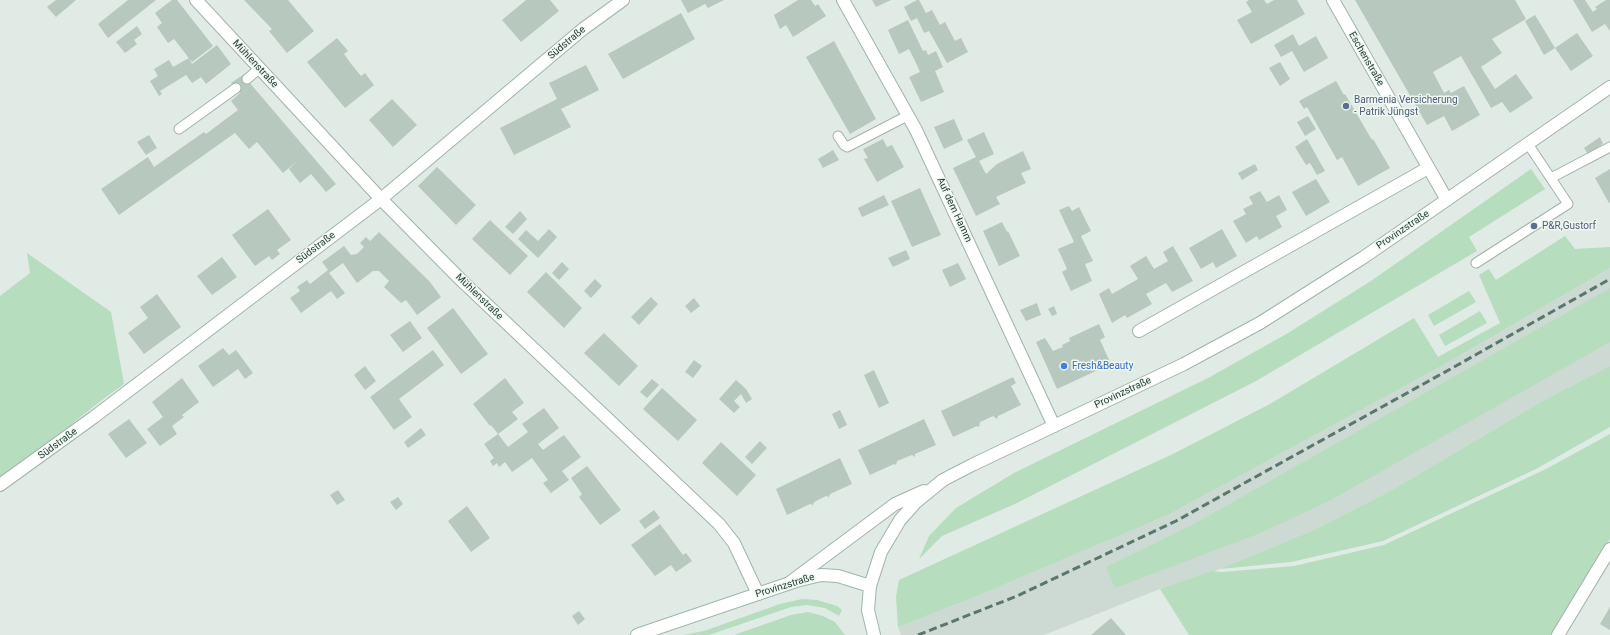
<!DOCTYPE html>
<html>
<head>
<meta charset="utf-8">
<style>
	body { margin:0 }
	canvas { display:block; background:#dfebe4 }
</style>
</head>
<body>
<canvas width="1610" height="635"></canvas>
<script>
const ctx = document.querySelector('canvas').getContext('2d');
ctx.lineJoin = 'round';
function fill(path, color) { ctx.fillStyle = color; ctx.fill(path, 'evenodd'); }
const shape = rows => new Path2D(rows.map(r => 'M' + r).join(''));
function trace(path, color, width, dash) { ctx.strokeStyle = color; ctx.lineWidth = width; ctx.lineCap = dash ? 'butt' : 'round'; ctx.setLineDash(dash || []); ctx.stroke(path); }
function drawText(font, color, halo, rows, align = 'center') {
  ctx.font = font + ' Roboto,sans-serif'; ctx.lineWidth = 3; ctx.setLineDash([]); ctx.textBaseline = 'middle'; ctx.strokeStyle = halo; ctx.fillStyle = color; for (const [text, x, y, turn = 0] of rows) {
    ctx.save(); ctx.translate(x, y); ctx.rotate((+turn || 0) * Math.PI / 180); ctx.textAlign = isNaN(turn) ? turn : align; if (halo) ctx.strokeText(text, 0, 0); ctx.fillText(text, 0, 0); ctx.restore();
  }
}
fill(shape([
	[1610,268,1610,366,1546,399,1392,490,1316,529,1220,569,1160,589,1044,635,901,635,898,627,977,596,1168,515,1447,363]
]), '#cddad3');
fill(shape([
	[1531,169,1545,189,1469,237,1477,251,1256,381,1017,503,942,536,919,559,929,536,956,508,1014,473,1210,377,1288,333,1371,281],
	[1565,236,1575,249,1610,247,1610,268,1447,363,1168,515,977,596,898,627,896,597,899,580,1173,454,1270,404,1414,318,1438,357,1500,323,1479,275,1489,269,1496,280],
	[27,253,111,312,124,384,102,400,74,422,69,430,0,478,0,296,30,273],
	[1610,288,1610,342,1329,501,1258,534,1115,588,1106,567,1196,523],
	[1469,291,1476,302,1434,326,1428,315],
	[1480,311,1487,323,1445,346,1439,335],
	[1610,366,1610,427,1536,469,1383,541,1291,562,1220,569,1316,529,1392,490,1546,399],
	[1610,434,1610,539,1551,635,1189,635,1160,589,1212,571,1222,572,1294,566,1384,545,1546,469],
	[802,599,817,600,837,606,842,610,839,616,825,608,807,605,791,607,709,635,684,635,704,631,780,604],
	[808,612,823,616,835,622,845,635,734,635,791,615]
]), '#b6ddbd');
fill(shape([
	[56,0,76,0,56,17,47,7],
	[128,0,156,0,108,38,98,24],
	[172,0,177,0,213,46,192,62,174,39,168,43,157,27,162,23,155,13],
	[244,0,288,0,314,31,287,53,269,31,272,29],
	[526,0,550,0,559,11,521,42,502,20],
	[681,0,724,0,708,8,705,4,688,13],
	[798,0,811,0,815,6,818,4,826,16,793,37,786,25,780,29,774,15],
	[872,0,891,0,876,7],
	[917,0,919,0,926,13,932,10,940,25,945,22,955,41,961,38,968,52,947,63,929,31,924,33,917,18,911,21,904,7],
	[1249,0,1264,0,1267,4,1274,0,1297,0,1305,14,1251,44,1237,20,1252,12,1246,2],
	[1355,0,1515,0,1526,19,1492,39,1502,53,1481,67,1495,89,1516,74,1533,98,1510,113,1502,102,1491,108,1461,56,1433,72,1444,93,1449,90,1451,93,1464,86,1480,115,1452,131,1444,116,1427,125],
	[1573,0,1585,0,1593,12,1597,9,1595,7,1606,0,1610,0,1610,31,1605,24,1592,32],
	[681,13,695,39,623,79,608,54],
	[1535,15,1555,48,1544,55,1525,21],
	[908,20,923,51,926,50,928,55,936,51,943,67,935,71,944,92,921,102,909,77,920,72,915,61,909,49,899,54,888,30],
	[137,26,142,34,134,40,137,44,125,53,116,42],
	[1577,33,1593,56,1571,71,1555,48],
	[1293,34,1299,46,1316,36,1328,58,1304,72,1292,51,1281,57,1274,45],
	[337,38,348,51,344,54,352,65,361,76,365,73,374,85,345,108,307,62],
	[834,41,876,119,850,134,806,57],
	[217,45,231,64,206,84,201,77,192,83,186,75,160,91,162,94,159,96,150,81,158,76,154,69,169,60,173,67,189,58,192,64],
	[1280,62,1290,79,1280,86,1269,68],
	[586,65,599,90,561,109,571,127,514,155,500,128,557,99,549,83],
	[243,75,336,184,326,192,311,174,300,183,289,169,297,161,283,173,257,142,249,149,235,133,119,215,101,189,148,157,154,167,204,132,206,134,238,110,231,101,240,93,231,83],
	[1336,81,1344,95,1345,94,1372,140,1373,139,1390,168,1358,186,1342,157,1337,160,1307,107,1304,109,1299,101],
	[392,99,417,125,393,147,369,120],
	[1308,116,1316,129,1305,136,1297,122],
	[954,119,963,140,944,149,934,127],
	[984,132,994,154,979,161,986,174,997,164,1023,151,1031,169,1021,173,1026,183,996,197,1000,204,976,216,953,168,976,157,967,140],
	[149,135,157,148,146,155,137,142],
	[1600,137,1603,144,1588,154,1584,148],
	[883,139,887,147,892,145,904,167,877,182,864,159,868,158,863,149],
	[1307,139,1325,171,1317,175,1310,163,1306,165,1295,147],
	[833,150,839,160,823,168,818,159],
	[1255,164,1258,170,1242,180,1238,173],
	[437,167,476,205,456,225,418,186],
	[1610,169,1610,202,1609,203,1595,178],
	[1316,179,1330,202,1306,216,1292,192],
	[920,188,941,235,912,247,891,201],
	[1260,191,1267,202,1279,195,1287,210,1276,216,1282,227,1259,240,1257,236,1246,243,1233,221,1246,214,1243,209,1253,204,1249,197],
	[884,195,889,205,862,217,858,208],
	[1069,206,1072,211,1079,207,1091,231,1081,236,1093,261,1085,264,1092,281,1071,291,1062,272,1067,269,1058,249,1074,242,1059,210],
	[268,209,291,240,277,250,280,254,272,260,269,256,255,266,232,235],
	[520,211,527,219,513,234,505,227],
	[490,220,528,256,510,275,472,239],
	[1002,222,1007,232,1008,231,1020,256,999,266,983,231],
	[549,229,557,237,538,258,518,239,526,230,538,241],
	[1222,229,1237,256,1216,268,1213,262,1201,269,1189,248],
	[379,232,430,282,441,297,417,315,406,300,401,303,384,287,389,281,379,271,373,271,357,283,343,263,329,273,345,293,337,299,331,291,301,313,290,298,300,291,297,287,307,280,310,284,328,270,322,262,344,246,351,255,357,254,364,247,360,243,366,237,370,241],
	[1173,246,1193,281,1172,292,1166,283,1146,294,1152,304,1127,318,1125,315,1112,323,1099,294,1109,288,1112,294,1138,279,1130,266,1146,256,1154,269,1168,261,1163,252],
	[906,250,910,259,893,267,888,258],
	[222,257,237,277,212,295,197,276],
	[562,262,569,269,559,280,552,273],
	[958,263,966,279,950,287,942,270],
	[546,272,582,308,564,328,527,292],
	[595,279,602,286,591,298,584,291],
	[157,294,181,327,144,354,128,333,148,318,140,307],
	[651,297,658,304,639,325,631,317],
	[694,298,700,306,691,313,685,306],
	[1037,303,1041,315,1026,321,1020,310],
	[1054,306,1057,314,1052,316,1048,309],
	[453,308,488,354,461,374,427,328],
	[410,321,422,338,403,352,390,335],
	[1099,324,1105,337,1100,340,1111,364,1057,389,1036,342,1045,338,1053,351,1063,347,1062,345,1070,341,1069,338],
	[604,333,638,366,619,386,584,353],
	[223,348,229,355,236,350,253,373,245,379,238,369,213,387,198,366],
	[433,350,444,365,399,399,412,417,394,430,370,397],
	[694,360,702,366,693,378,685,372],
	[365,366,376,381,365,390,354,375],
	[874,370,889,403,879,408,864,375],
	[1013,377,1016,383,1011,386,1021,405,998,416,997,419,993,416,980,422,979,427,977,426,953,437,941,411],
	[182,378,199,402,182,415,184,417,172,426,177,434,160,446,147,429,163,417,152,402],
	[505,378,524,403,512,412,518,419,498,434,491,425,490,426,473,404],
	[652,379,659,385,647,398,640,392],
	[736,380,746,389,752,399,746,403,741,394,734,401,740,407,734,413,719,399],
	[662,388,697,420,678,441,643,409],
	[544,408,559,428,538,444,543,450,564,435,581,457,562,471,569,480,551,493,543,483,548,480,532,458,512,472,505,462,499,467,497,463,493,466,490,461,494,458,484,444,498,434,508,447,528,432,522,424],
	[840,410,847,425,839,429,832,414],
	[129,419,147,443,126,458,108,434],
	[924,419,936,445,915,454,915,457,912,455,897,461,896,465,894,464,870,475,858,450],
	[421,428,426,435,408,448,404,442],
	[760,441,767,448,752,464,745,457],
	[721,442,756,475,737,496,702,463],
	[840,458,852,484,830,494,829,497,826,496,814,502,813,505,810,504,787,515,776,489],
	[587,466,621,510,600,525,579,497,582,494,571,478],
	[338,490,345,500,337,505,330,495],
	[398,497,403,504,396,510,390,502],
	[467,506,490,538,471,552,448,521],
	[654,510,660,518,645,529,639,521],
	[660,524,683,555,686,553,692,561,676,572,671,565,655,576,631,545],
	[1610,607,1610,630,1600,624],
	[579,611,585,619,578,625,572,616],
	[1111,618,1126,635,1091,635]
]), '#b7c8bf');
const service = shape([
	[247,79,259,69],
	[179,129,236,88],
	[838,136,844,145,847,147,909,115],
	[1551,178,1610,147],
	[1476,263,1568,204,1528,144]
]);
const minor = shape([
	[196,0,381,199,462,281,719,524,734,543,758,594],
	[843,0,916,130,1054,426],
	[1333,0,1447,200],
	[1139,331,1428,168],
	[0,485,94,417,381,199,583,29,623,0],
	[1558,635,1610,549]
]);
const tertiary = shape([
	[789,583,895,504,924,491],
	[870,586,881,552,900,520,916,502,943,480,972,465,1184,364,1260,323,1364,257,1610,87]
]);
const secondary = shape([
	[637,635,796,581,821,575,838,576,870,586,868,610,874,635]
]);
trace(service, '#a2b3aa', 11);
trace(minor, '#a2b3aa', 14);
trace(tertiary, '#a2b3aa', 14);
trace(secondary, '#9db7ab', 14);
trace(service, '#fff', 9);
trace(minor, '#fff', 12);
trace(tertiary, '#fff', 12);
trace(secondary, '#fff', 12);
trace(shape([
	[918,635,1017,596,1176,521,1454,367,1610,279]
]), '#59776c', 3, [8, 4]);
for (const [x, y, r, color] of [
	[1346,106,4,"#5c6f8a"],
	[1534,226,4,"#5c6f8a"],
	[1064,366,4,"#3f7fe0"]
]) { const dot = new Path2D(); dot.arc(x, y, r, 0, 2 * Math.PI); ctx.fillStyle = color; ctx.fill(dot); trace(dot, '#eff7f2', 1.5); }
drawText('10px', '#1f3b30', '#eff7f2', [
	["Südstraße",567,43,-40],
	["Eschenstraße",1366,59,60],
	["Mühlenstraße",255,64,47],
	["Auf dem Hamm",954,210,65],
	["Provinzstraße",1403,230,-34],
	["Südstraße",316,248,-37],
	["Mühlenstraße",479,297,44],
	["Provinzstraße",1123,393,-25],
	["Südstraße",58,444,-36],
	["Provinzstraße",785,586,-17]
]);
drawText('10px', '#4e5e75', '#eff7f2', [
	["Barmenia Versicherung",1354,100],
	["- Patrik Jüngst",1354,112],
	["P&R,Gustorf",1542,226]
], 'left');
drawText('10px', '#366cbe', '#eff7f2', [
	["Fresh&Beauty",1072,366]
], 'left');
</script>
</body>
</html>
